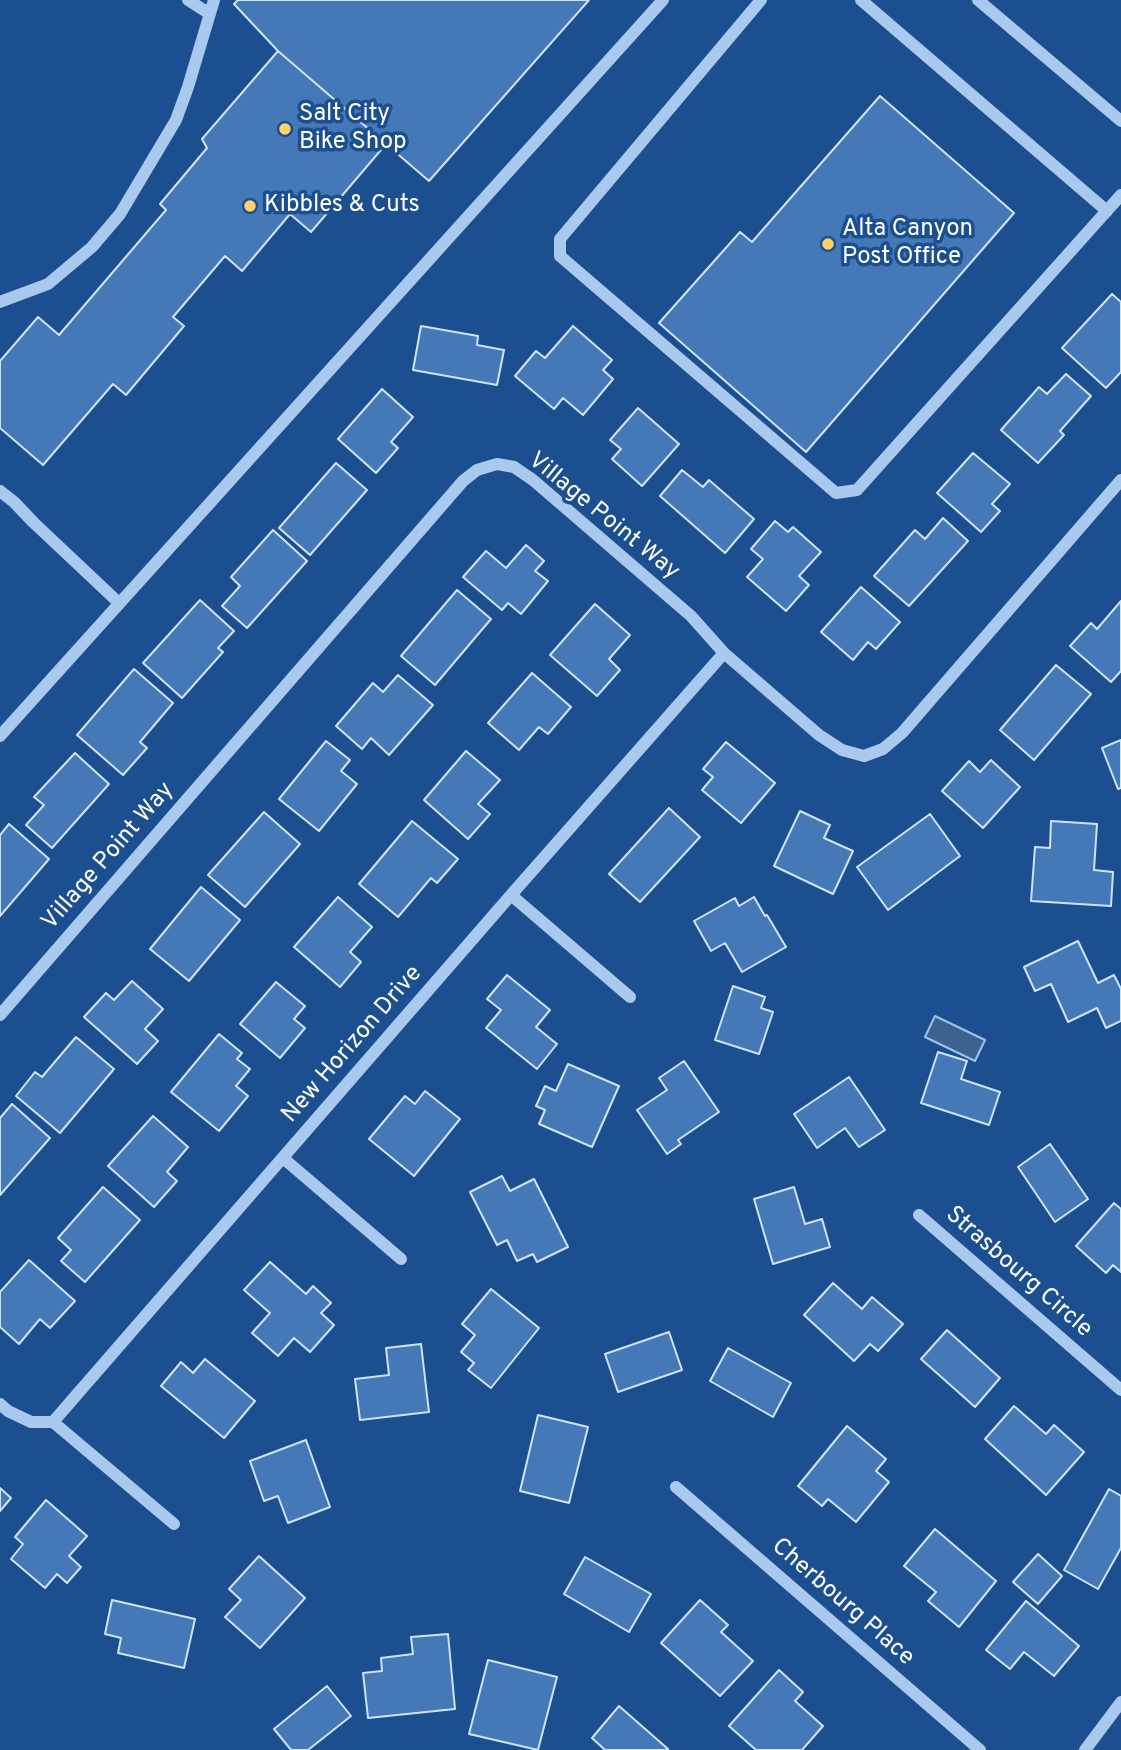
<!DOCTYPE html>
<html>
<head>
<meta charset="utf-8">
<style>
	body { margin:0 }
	canvas { display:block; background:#1b4f8f }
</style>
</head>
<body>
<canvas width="1121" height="1750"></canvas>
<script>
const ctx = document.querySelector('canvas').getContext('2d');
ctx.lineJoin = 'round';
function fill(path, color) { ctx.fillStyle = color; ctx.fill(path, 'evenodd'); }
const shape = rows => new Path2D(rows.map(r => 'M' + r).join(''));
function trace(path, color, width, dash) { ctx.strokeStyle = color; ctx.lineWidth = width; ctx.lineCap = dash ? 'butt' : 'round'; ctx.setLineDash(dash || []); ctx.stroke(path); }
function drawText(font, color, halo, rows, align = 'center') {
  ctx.font = font + ' Overpass,sans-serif'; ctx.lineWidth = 7; ctx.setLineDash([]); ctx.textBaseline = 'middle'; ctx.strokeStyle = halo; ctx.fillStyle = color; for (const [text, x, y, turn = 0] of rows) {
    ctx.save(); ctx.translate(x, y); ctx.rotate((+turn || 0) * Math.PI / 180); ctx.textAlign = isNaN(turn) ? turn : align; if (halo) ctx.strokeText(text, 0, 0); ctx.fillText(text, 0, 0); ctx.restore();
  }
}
const water = shape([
	[935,1016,985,1040,975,1061,925,1037,935,1016]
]);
fill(water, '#3c6290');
trace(water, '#9cc4f0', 2);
const building = shape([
	[238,0,589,0,429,181,278,51,234,4,238,0],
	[278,51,386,144,311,232,290,214,242,271,225,256,173,317,184,326,126,395,113,384,43,465,0,428,0,361,38,317,59,335,166,210,160,204,207,148,202,139,278,51],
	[880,96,1014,213,806,452,659,323,740,232,752,242,880,96],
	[1112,294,1121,302,1121,372,1106,388,1062,348,1112,294],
	[421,326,478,336,477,345,504,350,497,385,413,370,421,326],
	[573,326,612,360,603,370,613,379,583,415,563,398,554,409,515,376,536,351,545,358,573,326],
	[1066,374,1091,396,1060,431,1064,435,1038,463,1001,430,1039,387,1047,394,1066,374],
	[382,389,413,417,391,442,398,448,376,473,338,439,382,389],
	[638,408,679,444,642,486,612,459,621,449,610,440,638,408],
	[973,453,1010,484,992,504,1000,511,981,532,937,493,973,453],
	[336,463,367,490,310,555,279,528,336,463],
	[682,470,703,487,709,480,754,519,725,553,660,496,682,470],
	[943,518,968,541,909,606,874,576,915,530,925,539,943,518],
	[775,521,788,532,793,527,821,552,799,576,809,585,786,611,747,577,763,559,751,549,775,521],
	[273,530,307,561,247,628,222,606,240,586,231,577,273,530],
	[526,545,544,561,535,571,548,581,521,614,508,603,502,610,463,577,486,551,506,568,526,545],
	[861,587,900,622,876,649,868,642,853,660,821,632,861,587],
	[457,590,491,619,435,685,401,656,457,590],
	[200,600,234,631,218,648,223,652,182,698,143,663,200,600],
	[1121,601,1121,671,1111,682,1070,646,1091,623,1097,629,1121,601],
	[595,604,630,635,609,659,620,670,597,696,550,655,595,604],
	[1056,665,1091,694,1034,760,1000,730,1056,665],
	[134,669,173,703,140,742,147,748,123,775,77,735,134,669],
	[532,673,571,707,548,734,539,727,519,750,488,723,532,673],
	[398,675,433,705,389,755,371,738,362,749,336,726,373,683,383,692,398,675],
	[1121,740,1121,788,1118,789,1102,748,1121,740],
	[326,741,350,760,341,771,357,784,319,831,279,799,326,741],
	[726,742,775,783,741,823,702,790,713,777,703,769,726,742],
	[466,751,500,780,478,804,490,814,468,839,424,800,466,751],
	[75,753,109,784,52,848,26,825,44,805,34,797,75,753],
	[991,760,1020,787,983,828,942,791,969,761,980,772,991,760],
	[669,808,700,837,640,902,609,874,669,808],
	[800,811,830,825,824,838,853,851,833,894,774,866,800,811],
	[264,812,300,844,245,907,208,875,264,812],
	[930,814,960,856,888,910,857,867,930,814],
	[412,821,458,859,437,883,431,878,398,917,359,884,412,821],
	[1051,821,1097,824,1094,870,1113,872,1111,906,1031,901,1035,847,1050,848,1051,821],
	[9,824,49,859,0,916,0,835,9,824],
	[201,887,240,920,189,981,150,949,201,887],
	[338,897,372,927,350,952,361,962,340,987,294,947,338,897],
	[754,897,765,916,767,915,786,947,742,972,725,943,711,951,694,921,735,898,739,906,754,897],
	[1078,941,1098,983,1114,975,1121,989,1121,1021,1106,1028,1097,1008,1068,1022,1051,984,1035,991,1024,967,1078,941],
	[507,975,550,1010,536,1027,557,1044,537,1069,486,1028,501,1010,487,999,507,975],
	[132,981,163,1009,145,1029,158,1041,137,1064,84,1017,106,993,114,1000,132,981],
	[276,982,305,1006,294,1019,305,1028,280,1058,240,1024,276,982],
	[733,986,765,997,761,1008,773,1012,759,1054,715,1040,733,986],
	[219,1034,242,1053,237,1059,250,1069,236,1086,248,1096,219,1131,171,1092,219,1034],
	[76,1037,114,1069,60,1133,16,1096,35,1072,42,1077,76,1037],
	[938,1052,967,1061,961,1079,1000,1092,989,1125,921,1103,938,1052],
	[684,1061,719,1112,678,1140,681,1144,667,1154,637,1110,667,1090,659,1078,684,1061],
	[568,1064,619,1086,592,1147,539,1124,545,1110,536,1106,545,1086,556,1091,568,1064],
	[849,1077,885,1130,859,1147,845,1128,817,1148,794,1114,849,1077],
	[425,1091,460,1119,414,1176,369,1139,405,1096,415,1104,425,1091],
	[12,1104,50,1138,0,1195,0,1118,12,1104],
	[153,1116,188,1147,167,1172,177,1181,154,1207,108,1166,153,1116],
	[1050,1144,1088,1199,1055,1222,1018,1167,1050,1144],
	[502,1176,510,1191,534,1179,568,1247,537,1262,533,1254,517,1261,507,1240,497,1245,470,1192,502,1176],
	[103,1187,140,1220,85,1282,61,1261,71,1250,58,1238,103,1187],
	[794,1187,805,1224,822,1219,830,1247,773,1264,754,1199,794,1187],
	[1114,1203,1121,1209,1121,1272,1113,1265,1106,1273,1076,1246,1114,1203],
	[29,1260,75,1301,50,1328,40,1319,19,1344,0,1327,0,1292,29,1260],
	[270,1262,306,1294,313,1286,331,1303,321,1313,334,1325,310,1352,294,1338,278,1356,252,1333,270,1313,244,1290,270,1262],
	[833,1283,862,1309,872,1297,903,1324,878,1351,870,1344,854,1361,804,1315,833,1283],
	[491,1289,539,1328,491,1388,468,1370,474,1363,461,1352,475,1335,462,1324,491,1289],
	[947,1330,1000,1378,975,1407,921,1359,947,1330],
	[669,1332,682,1370,618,1392,605,1354,669,1332],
	[421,1344,429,1412,360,1420,355,1379,389,1375,386,1348,421,1344],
	[728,1348,791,1383,773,1417,710,1381,728,1348],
	[205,1359,255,1401,224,1438,161,1386,181,1362,193,1373,205,1359],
	[1014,1406,1046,1434,1054,1425,1084,1452,1046,1495,985,1439,1014,1406],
	[538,1415,588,1427,569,1503,520,1491,538,1415],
	[847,1426,886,1459,876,1471,889,1482,856,1522,828,1499,822,1506,798,1486,847,1426],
	[306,1440,330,1507,288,1523,278,1496,264,1501,250,1461,306,1440],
	[0,1488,11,1498,0,1511,0,1488],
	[1109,1489,1121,1496,1121,1548,1098,1589,1064,1570,1109,1489],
	[46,1500,87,1536,69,1556,81,1567,67,1583,57,1574,45,1588,11,1559,23,1544,15,1537,46,1500],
	[935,1529,996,1581,959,1627,928,1601,936,1592,904,1566,935,1529],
	[1038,1554,1062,1576,1038,1604,1013,1582,1038,1554],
	[259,1556,305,1598,260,1648,225,1617,241,1600,229,1589,259,1556],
	[585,1557,651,1594,629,1632,564,1594,585,1557],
	[112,1600,195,1619,184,1668,118,1653,121,1638,105,1634,112,1600],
	[700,1600,728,1625,721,1632,753,1661,720,1696,661,1643,700,1600],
	[1026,1601,1079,1646,1054,1676,1024,1652,1010,1669,986,1650,1026,1601],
	[448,1634,455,1709,368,1718,363,1673,382,1671,381,1658,413,1654,411,1637,448,1634],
	[488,1660,557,1677,538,1750,469,1734,488,1660],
	[779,1670,803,1692,795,1701,823,1726,802,1750,756,1750,729,1726,779,1670],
	[327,1686,351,1716,308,1750,291,1750,274,1729,327,1686],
	[619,1706,668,1749,668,1750,605,1750,592,1738,619,1706]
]);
fill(building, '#4478b7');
trace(building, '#cfe3fa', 2);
trace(shape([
	[188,0,210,14],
	[761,0,560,239,560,256,836,493,857,490,1121,195],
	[861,0,1107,211],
	[978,0,1121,121],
	[0,302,48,284,92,247,120,214,176,120,188,87,214,0],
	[0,491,14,502,33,522,119,603],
	[0,736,663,0],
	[511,895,630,997],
	[0,1015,463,481,477,470,497,464,514,467,533,480,691,616,724,653,819,735,842,750,864,756,883,749,902,733,1121,480],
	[283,1158,401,1259],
	[919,1215,1121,1390],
	[0,1404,8,1411,31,1422,53,1422,511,895,724,653],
	[53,1422,174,1524],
	[676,1487,980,1750],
	[1085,1750,1121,1702]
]), '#a9c9ee', 12);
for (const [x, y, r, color] of [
	[285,129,7,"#ffd166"],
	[250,206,7,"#ffd166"],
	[828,244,7,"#ffd166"]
]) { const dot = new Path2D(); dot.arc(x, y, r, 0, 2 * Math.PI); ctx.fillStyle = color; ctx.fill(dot); trace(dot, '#1b4f8f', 2.5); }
drawText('24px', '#fff', '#1b4f8f', [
	["Salt City",299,115],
	["Bike Shop",299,143],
	["Kibbles & Cuts",264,206],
	["Alta Canyon",842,230],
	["Post Office",842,258]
], 'left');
drawText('24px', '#fff', '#1b4f8f', [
	["Village Point Way",603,517,39],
	["Village Point Way",109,857,-49],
	["New Horizon Drive",353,1045,-49],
	["Strasbourg Circle",1018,1273,41],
	["Cherbourg Place",842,1603,41]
]);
</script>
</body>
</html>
